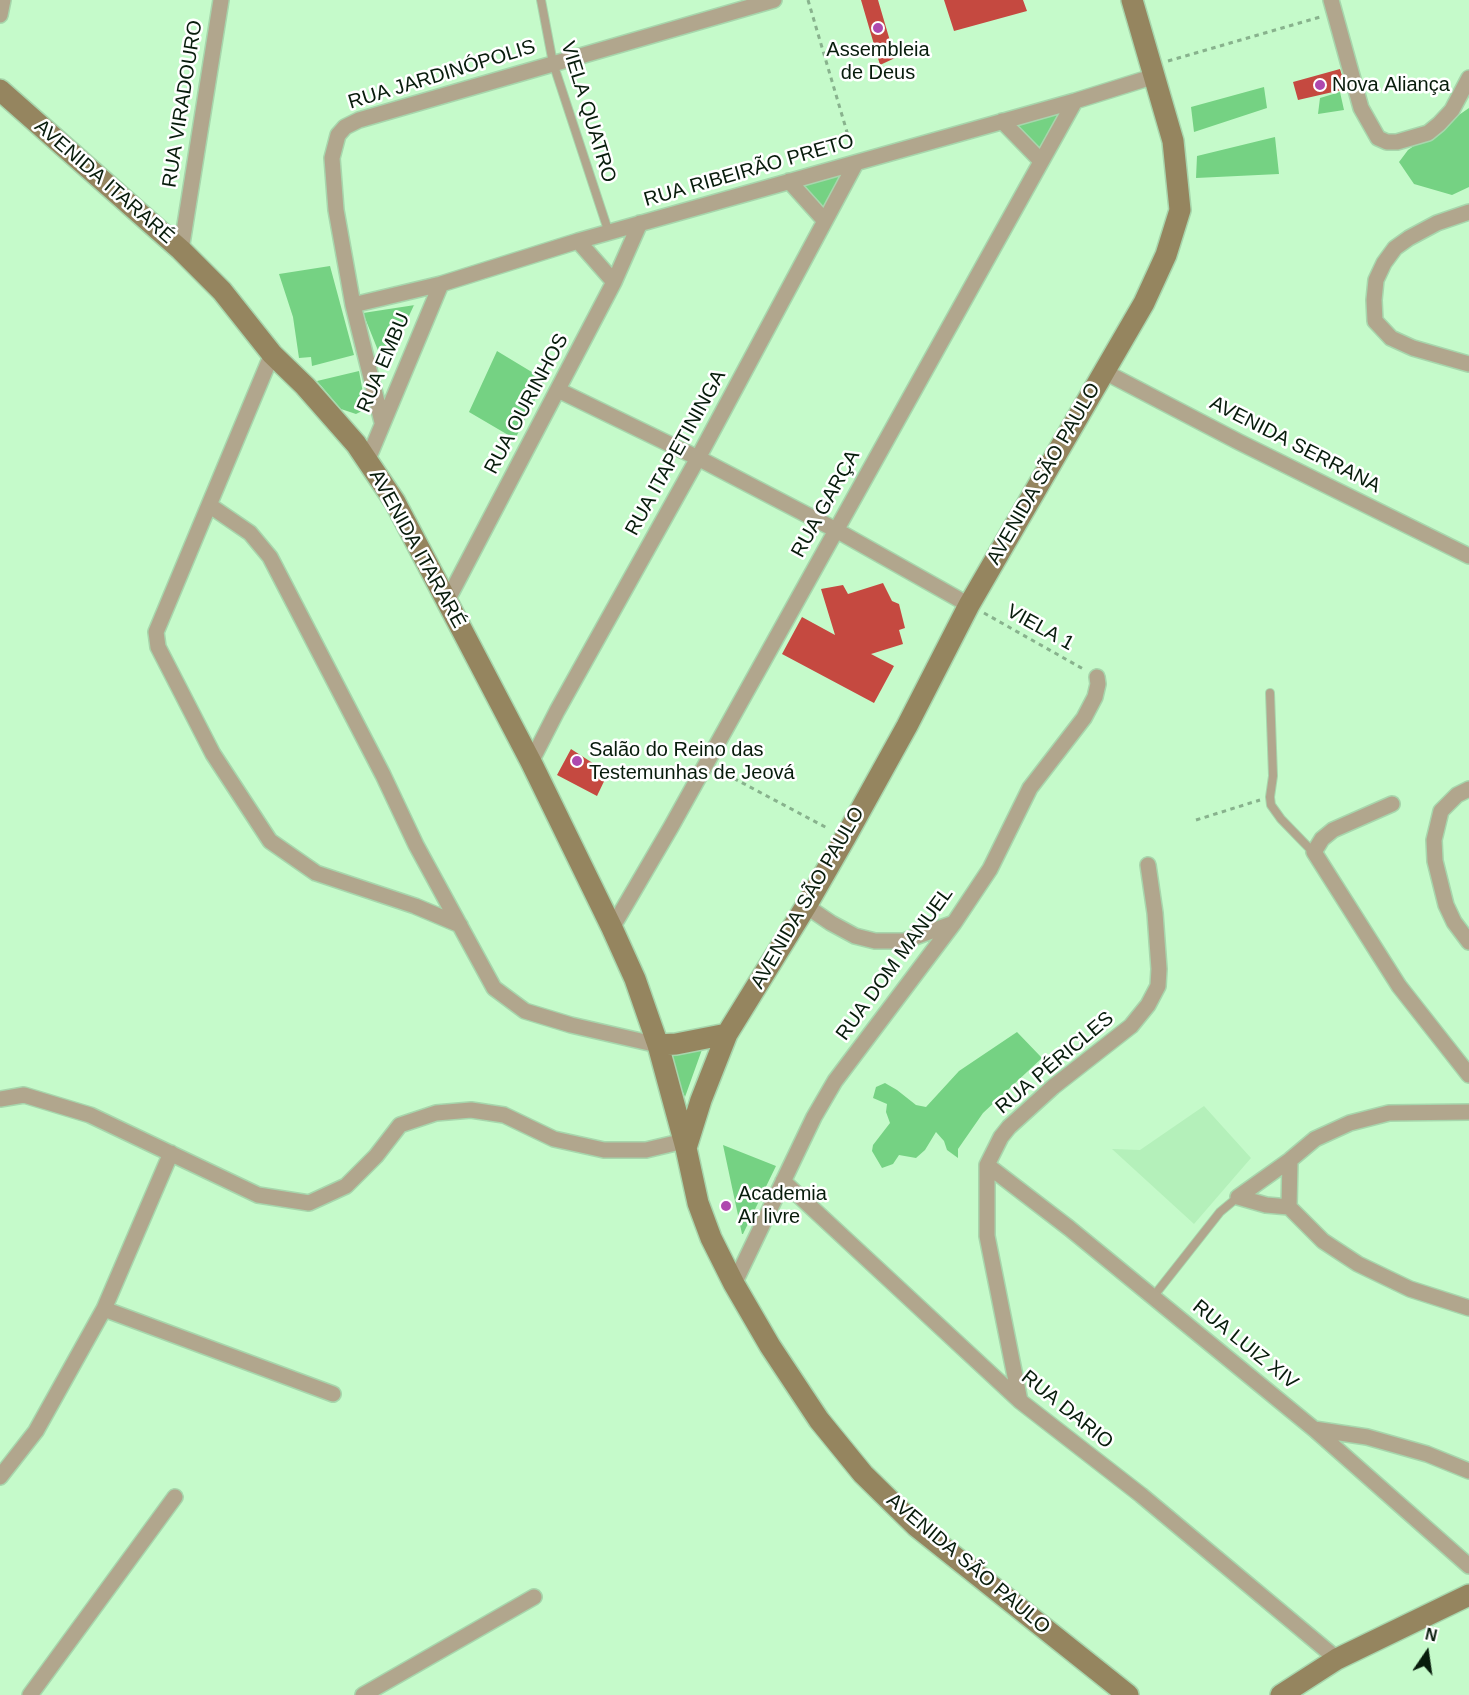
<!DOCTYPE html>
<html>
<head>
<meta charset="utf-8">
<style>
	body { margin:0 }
	#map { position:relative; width:1469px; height:1695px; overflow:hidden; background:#c5faca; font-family:Arial,sans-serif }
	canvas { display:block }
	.north { position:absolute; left:1397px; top:1623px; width:60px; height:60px; -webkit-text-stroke:4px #fff; paint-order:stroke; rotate:13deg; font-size:16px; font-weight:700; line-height:24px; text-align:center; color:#081c0c }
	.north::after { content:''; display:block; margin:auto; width:21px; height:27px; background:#081c0c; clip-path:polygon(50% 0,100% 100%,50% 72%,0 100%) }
</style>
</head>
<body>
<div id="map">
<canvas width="1469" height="1695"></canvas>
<div class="north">N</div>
</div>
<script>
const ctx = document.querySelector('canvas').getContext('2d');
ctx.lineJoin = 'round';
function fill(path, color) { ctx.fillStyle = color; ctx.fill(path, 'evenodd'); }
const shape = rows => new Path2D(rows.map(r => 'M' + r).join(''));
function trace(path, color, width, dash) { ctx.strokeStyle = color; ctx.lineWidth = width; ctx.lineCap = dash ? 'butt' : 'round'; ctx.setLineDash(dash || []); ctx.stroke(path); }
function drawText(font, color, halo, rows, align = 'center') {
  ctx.font = font + ' Arial,sans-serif'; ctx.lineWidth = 5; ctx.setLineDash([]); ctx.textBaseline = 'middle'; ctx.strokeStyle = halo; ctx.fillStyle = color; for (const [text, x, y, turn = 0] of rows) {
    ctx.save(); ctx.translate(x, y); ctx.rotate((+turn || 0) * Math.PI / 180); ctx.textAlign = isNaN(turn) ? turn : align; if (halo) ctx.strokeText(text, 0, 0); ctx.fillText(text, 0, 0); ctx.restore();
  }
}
fill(shape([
	[1204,1106,1251,1158,1194,1224,1112,1149,1140,1150]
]), '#b4f0ba');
fill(shape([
	[1264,87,1267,108,1194,132,1191,107],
	[1340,92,1344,110,1318,114,1320,98],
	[1469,108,1469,187,1452,195,1414,184,1399,162,1408,150],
	[1065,109,1041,157,1008,122],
	[1275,137,1279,174,1196,178,1197,156],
	[848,169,825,217,795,182],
	[330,266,354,355,312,366,311,357,299,358,293,317,279,274],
	[415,305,414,305,385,368,363,313],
	[497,351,545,380,515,439,469,412],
	[359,371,363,393,362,411,356,414,341,409,317,381],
	[1017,1032,1042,1058,983,1113,958,1149,958,1158,947,1150,944,1141,936,1132,925,1150,916,1158,899,1155,893,1164,882,1168,872,1151,873,1145,890,1123,886,1112,887,1104,873,1098,876,1087,885,1083,897,1090,916,1105,926,1107,959,1071],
	[704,1044,685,1097,667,1054],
	[723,1145,776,1166,743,1234,742,1234]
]), '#75d283');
fill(shape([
	[861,0,878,0,895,58,880,65],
	[944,0,1023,0,1027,11,954,31],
	[1340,69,1346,89,1298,100,1293,82],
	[883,583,892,601,899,604,905,628,899,630,903,644,871,654,894,666,874,703,782,654,802,617,835,635,821,589,843,585,848,594],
	[571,749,608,773,597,796,557,775]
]), '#c54940');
const lane = shape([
	[541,0,553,63,609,233],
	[1270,693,1273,776,1270,797,1271,805,1281,819,1314,853],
	[1153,1297,1220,1212,1238,1197]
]);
const street = shape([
	[1331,0,1361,108,1378,138,1387,142,1397,142,1428,133,1439,124,1452,110,1469,78],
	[0,15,3,0],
	[1002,121,1041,161],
	[789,181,825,221],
	[1469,212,1437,223,1409,238,1395,248,1384,263,1376,280,1374,300,1375,321,1391,338,1413,348,1469,364],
	[578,241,614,282],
	[181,250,221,0],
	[353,305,441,284,578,241,1075,101,1155,76],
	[272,354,156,632,158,647,213,754,270,841,316,873,415,906,460,925],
	[1103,371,1239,442,1469,556],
	[558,390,698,458,836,530,969,605],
	[382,422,353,305,336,210,332,158,338,135,345,127,359,120,774,0],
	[368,459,441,284],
	[209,505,250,533,270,557,383,775,416,845,494,988,525,1011,571,1025,658,1045],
	[447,601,614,282,640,223],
	[531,762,557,711,698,458,856,163],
	[1469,789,1457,795,1441,811,1434,840,1435,861,1446,905,1454,922,1469,942],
	[1392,804,1333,830,1322,839,1314,852,1399,986,1469,1075],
	[806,906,831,923,855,936,875,941,904,941,954,923],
	[612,928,671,827,1075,101],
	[0,1099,24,1095,90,1115,258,1195,309,1203,346,1186,376,1156,400,1125,436,1113,471,1110,504,1115,554,1139,604,1150,646,1150,684,1141],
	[1290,1160,1289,1207,1323,1241,1358,1264,1410,1289,1469,1308],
	[987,1165,1069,1228,1314,1429,1469,1566],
	[783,1181,1020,1401,1141,1495,1337,1659],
	[1238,1197,1290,1160,1315,1139,1350,1123,1389,1113,1469,1112],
	[1238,1197,1266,1205,1289,1207],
	[734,1284,814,1117,835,1081,954,923,990,869,1030,788,1084,718,1095,697,1098,684,1097,677],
	[104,1309,333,1394],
	[1020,1401,987,1236,987,1165,1001,1137,1009,1127,1053,1087,1131,1026,1148,1005,1158,986,1159,969,1155,913,1148,865],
	[1314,1429,1367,1437,1427,1454,1469,1471],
	[0,1477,36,1431,104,1309,171,1153],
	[30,1695,175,1497],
	[363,1695,534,1597]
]);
const secondary = shape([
	[0,90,181,250,222,291,272,354,305,386,356,444,395,502,531,762,612,928,635,979,658,1045,686,1148,698,1203,711,1238,734,1284,770,1346,819,1420,863,1474,916,1526,1128,1695],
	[658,1045,676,1044,727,1034],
	[686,1148,701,1100,727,1034,806,906,845,838,907,726,969,605,1144,303,1166,255,1180,210,1173,141,1132,0],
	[1281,1695,1337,1659,1469,1595]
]);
trace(lane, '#a7d6ac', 10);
trace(street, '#a7d6ac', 18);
trace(secondary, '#a7d6ac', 24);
trace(shape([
	[808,0,852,149],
	[1168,61,1320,17],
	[984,613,1085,670],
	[718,770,829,829],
	[1196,820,1260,800]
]), '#88b28d', 3, [4.5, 4.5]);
trace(lane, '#b1a68d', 8);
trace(street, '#b1a68d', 15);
trace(secondary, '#95855f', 21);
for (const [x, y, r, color] of [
	[878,28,6,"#ae49ae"],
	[1320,85,6,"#ae49ae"],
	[577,761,6,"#ae49ae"],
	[726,1206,6,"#ae49ae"]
]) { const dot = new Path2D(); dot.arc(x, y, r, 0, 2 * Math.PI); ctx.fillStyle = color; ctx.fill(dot); trace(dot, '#fff', 2); }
drawText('20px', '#081c0c', '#fff', [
	["Assembleia",878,50,"center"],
	["de Deus",878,73,"center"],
	["Nova Aliança",1332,85],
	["Salão do Reino das",589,750],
	["Testemunhas de Jeová",589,773],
	["Academia",738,1194],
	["Ar livre",738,1217]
], 'left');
drawText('20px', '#081c0c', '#fff', [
	["RUA JARDINÓPOLIS",442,75,-17],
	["RUA VIRADOURO",183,104,-81],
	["VIELA QUATRO",588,112,73],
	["RUA RIBEIRÃO PRETO",749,171,-16],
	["AVENIDA ITARARÉ",104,182,41],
	["RUA EMBU",384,363,-67],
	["RUA OURINHOS",527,404,-62],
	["AVENIDA SERRANA",1295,445,27],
	["RUA ITAPETININGA",676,453,-61],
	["AVENIDA SÃO PAULO",1044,474,-60],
	["RUA GARÇA",826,504,-61],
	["AVENIDA ITARARÉ",417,549,61],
	["VIELA 1",1040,628,29],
	["AVENIDA SÃO PAULO",808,898,-60],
	["RUA DOM MANUEL",895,964,-54],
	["RUA PÉRICLES",1055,1063,-40],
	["RUA LUIZ XIV",1245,1345,39],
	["RUA DARIO",1067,1410,39],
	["AVENIDA SÃO PAULO",968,1564,40]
]);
</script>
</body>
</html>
